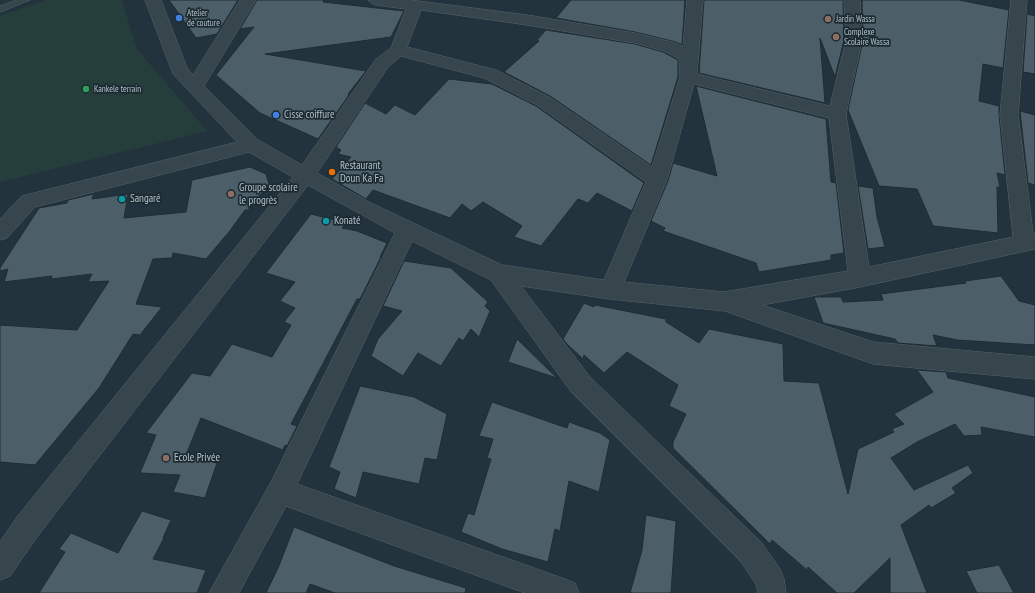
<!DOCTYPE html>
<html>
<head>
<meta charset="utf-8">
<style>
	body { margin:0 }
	canvas { display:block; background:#23333d }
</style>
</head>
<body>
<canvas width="1035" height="593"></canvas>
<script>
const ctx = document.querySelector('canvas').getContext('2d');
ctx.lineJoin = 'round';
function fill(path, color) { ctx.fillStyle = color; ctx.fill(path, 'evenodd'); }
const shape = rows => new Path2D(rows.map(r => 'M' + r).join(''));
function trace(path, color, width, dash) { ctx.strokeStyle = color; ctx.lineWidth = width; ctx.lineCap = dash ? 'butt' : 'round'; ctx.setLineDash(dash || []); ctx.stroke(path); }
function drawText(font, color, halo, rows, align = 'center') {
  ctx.font = font + ' "PT Sans Narrow",sans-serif'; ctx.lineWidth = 3.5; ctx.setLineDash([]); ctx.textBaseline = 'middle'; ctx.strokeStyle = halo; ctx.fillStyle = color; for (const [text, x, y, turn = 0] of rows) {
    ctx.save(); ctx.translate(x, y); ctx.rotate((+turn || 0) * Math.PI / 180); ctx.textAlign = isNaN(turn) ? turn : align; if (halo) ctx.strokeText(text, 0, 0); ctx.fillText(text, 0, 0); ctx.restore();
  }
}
fill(shape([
	[46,0,122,0,136,48,207,131,0,182,0,16]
]), '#253e3c');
const building = shape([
	[169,0,238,0,217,34,196,38,169,0],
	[257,0,324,0,323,2,404,11,391,37,265,54,366,71,348,94,349,95,318,139,260,113,216,75,254,27,240,29,257,0],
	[571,0,685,0,682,45,676,42,635,32,556,18,571,0],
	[704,0,843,0,844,40,835,77,820,38,825,103,699,73,704,0],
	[862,0,959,0,1009,10,1003,68,983,64,979,101,999,106,999,115,1005,175,997,173,1000,187,997,187,998,233,933,226,917,189,879,186,848,110,863,40,862,0],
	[1027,14,1035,16,1035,74,1023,72,1027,14],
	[546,30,635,44,663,52,678,60,678,77,651,165,550,96,504,72,539,41,537,40,546,30],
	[449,79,492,84,536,106,644,183,632,211,597,193,588,203,578,199,541,246,514,237,522,226,483,202,471,211,462,204,450,218,373,190,366,199,332,179,351,157,338,154,341,150,336,147,365,103,386,114,395,105,415,115,449,79],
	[696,86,826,119,831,182,836,183,844,253,831,255,831,260,759,272,756,263,663,231,665,228,651,221,668,181,673,163,717,176,696,86],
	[1020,111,1035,115,1035,185,1028,183,1020,111],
	[250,167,266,174,269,184,248,210,245,210,229,232,206,259,173,253,172,258,153,259,136,304,162,307,140,335,133,334,99,388,35,465,0,462,0,325,77,330,109,281,88,282,92,274,51,279,52,276,4,282,8,269,0,271,0,268,39,208,67,203,68,200,94,194,92,199,128,194,124,218,186,212,192,180,250,167],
	[858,186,873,188,877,217,885,247,868,249,858,186],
	[311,214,346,223,342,228,357,231,387,243,380,257,381,257,360,299,357,299,291,424,297,426,287,446,285,445,283,450,201,418,186,455,217,463,205,498,173,492,180,475,140,473,156,435,146,433,192,373,210,376,232,344,272,357,291,325,284,322,295,308,280,301,295,282,266,273,311,214],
	[404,261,451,268,488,302,485,306,490,311,479,337,471,329,463,341,459,338,441,366,418,353,403,376,371,356,378,339,402,311,383,306,404,261],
	[1001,276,1019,301,1035,305,1035,345,957,340,933,335,937,346,898,343,895,339,823,323,814,297,841,297,843,302,883,300,881,294,966,283,965,281,1001,276],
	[584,303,594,307,595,305,666,319,666,322,699,343,709,329,783,344,784,381,819,383,848,494,858,449,894,432,892,429,904,424,894,414,933,392,917,370,946,372,948,378,1035,397,1035,437,981,427,982,435,964,436,955,424,917,442,891,458,914,490,968,465,973,473,952,488,956,493,931,508,929,505,901,525,927,593,890,593,890,558,854,593,837,593,808,567,807,570,772,540,770,544,673,448,673,442,686,414,669,406,678,385,627,352,604,373,584,355,583,359,568,345,563,339,584,303],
	[517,339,557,378,508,362,517,339],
	[360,386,414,397,447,414,437,460,425,458,419,484,363,472,356,498,334,489,340,472,329,467,360,386],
	[492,402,567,428,569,422,600,433,610,440,599,492,569,481,560,531,555,529,548,562,502,549,461,532,468,513,474,515,491,459,487,458,493,439,479,436,492,402],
	[142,511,171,520,163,538,164,538,153,559,206,570,197,593,39,593,65,552,59,549,71,533,118,553,142,511],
	[646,515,676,521,671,593,630,593,642,550,646,515],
	[294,527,394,566,466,588,465,593,335,593,310,584,306,593,266,593,278,568,294,527],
	[999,565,1014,593,977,593,966,571,999,565]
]);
fill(building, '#4c5e68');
trace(building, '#1e2c34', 1);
const service = shape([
	[16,0,30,0,0,12,0,6,16,0]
]);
const minor = shape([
	[145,0,161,0,187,68,193,75,240,0,256,0,204,86,258,140,302,165,376,59,391,48,406,9,376,5,371,3,368,0,410,0,527,15,635,33,676,43,683,47,687,0,703,0,697,74,830,106,846,40,844,0,860,0,862,40,846,114,869,267,1013,237,1000,115,1011,0,1027,0,1018,115,1033,233,1035,233,1035,249,860,287,762,305,873,342,1035,357,1035,379,873,364,725,311,610,299,521,286,590,377,761,542,780,569,784,579,786,593,758,593,756,584,741,562,572,393,491,280,412,241,297,484,565,579,575,583,579,593,525,593,286,506,239,593,209,593,271,482,395,233,308,185,37,537,10,576,0,580,0,542,17,517,293,177,249,152,35,207,7,238,0,240,0,219,22,196,237,142,173,74,145,0],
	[421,10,527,25,635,43,664,51,679,59,680,77,652,167,549,97,496,70,407,47,421,10],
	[401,56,484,78,537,105,646,182,604,280,502,265,371,203,317,173,388,67,401,56],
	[694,84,829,118,848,271,724,292,624,282,667,180,694,84]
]);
trace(service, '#55636b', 1);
trace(minor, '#55636b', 1);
fill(service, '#37454d');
fill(minor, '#37454d');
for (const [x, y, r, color] of [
	[179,18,4,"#3f7fe0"],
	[828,19,4,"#8d6e63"],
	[836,37,4,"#8d6e63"],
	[86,89,4,"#2e9e5b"],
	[276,115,4,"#3f7fe0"],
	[332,172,4,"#e8710a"],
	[231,194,4,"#8d6e63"],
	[122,199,4,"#0f9aa8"],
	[326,221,4,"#0f9aa8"],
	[166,458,4,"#8d6e63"]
]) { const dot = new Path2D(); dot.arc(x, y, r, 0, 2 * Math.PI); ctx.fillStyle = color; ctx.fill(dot); trace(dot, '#1c2a32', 1.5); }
drawText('9px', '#b3c0c8', '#1c2a32', [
	["Atelier",187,13],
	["de couture",187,23],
	["Jardin Wassa",836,19],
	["Complexe",844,32],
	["Scolaire Wassa",844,42],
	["Kankele terrain",94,89]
], 'left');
drawText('11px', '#b3c0c8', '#1c2a32', [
	["Cisse coiffure",284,115],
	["Restaurant",340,166],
	["Doun Ka Fa",340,179],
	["Groupe scolaire",239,188],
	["le progrès",239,201],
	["Sangaré",130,199],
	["Konaté",334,221],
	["Ecole Privée",174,458]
], 'left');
</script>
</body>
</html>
